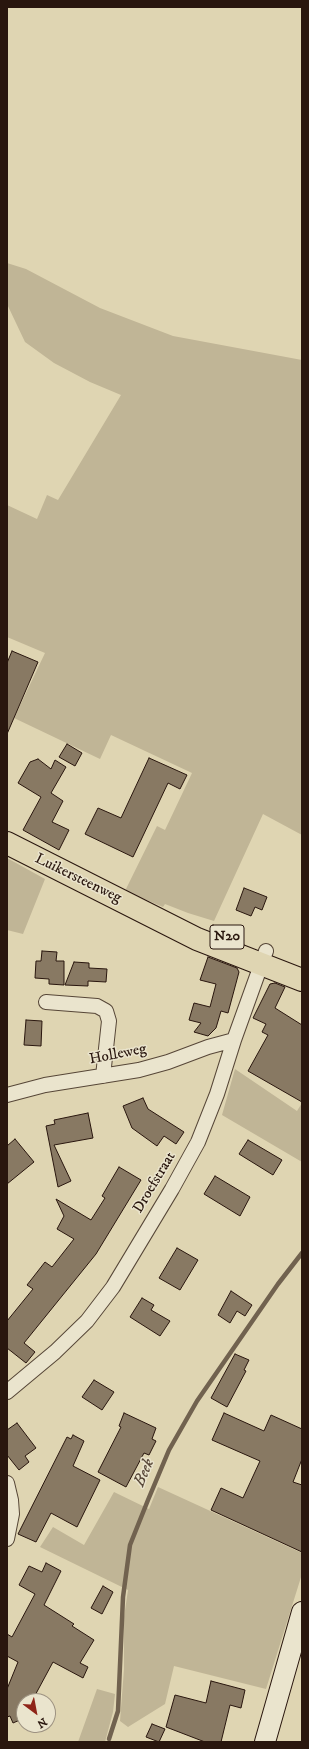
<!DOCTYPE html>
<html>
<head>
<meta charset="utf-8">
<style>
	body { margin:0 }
	#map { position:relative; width:309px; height:1749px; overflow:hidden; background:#dfd5b2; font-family:"IM FELL DW Pica",serif }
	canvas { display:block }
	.frame { position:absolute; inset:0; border:8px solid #29160e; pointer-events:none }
	.north { position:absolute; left:16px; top:1693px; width:40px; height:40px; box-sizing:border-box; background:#eae4cd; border:1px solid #9d9281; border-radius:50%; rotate:148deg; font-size:11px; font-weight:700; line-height:16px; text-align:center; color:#29160e }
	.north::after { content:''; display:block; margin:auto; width:14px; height:18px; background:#8f2418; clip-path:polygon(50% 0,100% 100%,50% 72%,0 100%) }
</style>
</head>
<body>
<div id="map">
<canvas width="309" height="1749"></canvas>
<div class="frame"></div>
<div class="north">N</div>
</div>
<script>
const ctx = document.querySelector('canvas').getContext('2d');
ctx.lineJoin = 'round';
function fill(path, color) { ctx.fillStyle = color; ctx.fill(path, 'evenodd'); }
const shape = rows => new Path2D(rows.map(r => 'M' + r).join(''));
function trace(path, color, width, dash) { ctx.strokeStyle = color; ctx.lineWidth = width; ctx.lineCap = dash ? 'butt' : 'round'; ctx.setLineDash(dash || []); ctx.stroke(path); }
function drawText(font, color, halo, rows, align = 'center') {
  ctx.font = font + ' "IM FELL DW Pica",serif'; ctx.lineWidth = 3; ctx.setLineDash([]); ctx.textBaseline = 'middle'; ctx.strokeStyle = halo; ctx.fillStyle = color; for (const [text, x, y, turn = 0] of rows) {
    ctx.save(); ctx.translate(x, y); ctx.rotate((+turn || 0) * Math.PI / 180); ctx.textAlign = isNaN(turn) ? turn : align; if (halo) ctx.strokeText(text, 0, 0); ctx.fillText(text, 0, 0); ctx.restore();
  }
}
fill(shape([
	[7,263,26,269,100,308,173,336,302,360,302,835,263,814,214,921,188,913,165,904,163,907,125,891,157,826,165,830,192,773,111,735,100,759,14,718,45,653,7,637,7,505,37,519,47,495,58,500,121,395,90,382,54,363,25,342,7,304],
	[7,858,45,879,23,934,7,930],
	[235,1069,297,1111,302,1103,302,1162,222,1115],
	[158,1487,302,1553,302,1574,266,1689,174,1666,165,1704,128,1727,120,1721,124,1669,124,1617,128,1590,40,1547,53,1527,84,1545,114,1492,149,1509],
	[97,1689,115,1694,113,1712,105,1742,78,1742]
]), '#c0b596');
trace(shape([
	[109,1739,118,1711,123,1597,130,1545,148,1500,169,1450,197,1401,278,1284,302,1253]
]), '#71624f', 4.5);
const building = shape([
	[12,651,38,662,7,734,7,663,12,651],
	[67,744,82,753,75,766,59,757,67,744],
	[149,758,187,775,180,789,168,783,133,857,85,834,98,808,121,818,149,758],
	[38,759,51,769,55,760,66,767,51,793,63,801,52,822,69,830,59,850,23,830,41,797,18,783,30,762,38,759],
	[244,888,267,897,262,910,255,907,251,916,236,910,244,888],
	[42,951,57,952,56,961,64,961,64,985,49,984,49,979,35,978,36,961,41,961,42,951],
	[208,957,237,968,239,972,228,1013,221,1011,216,1028,208,1036,194,1032,201,1023,189,1020,194,1003,210,1007,216,984,200,980,208,957],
	[74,962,89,963,89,968,107,969,106,982,88,981,88,986,65,985,74,962],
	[275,983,285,987,275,1008,302,1025,302,1102,248,1071,268,1035,262,1032,266,1024,253,1018,270,984,275,983],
	[26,1020,42,1021,41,1046,24,1045,26,1020],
	[143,1098,148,1109,184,1132,176,1144,164,1136,157,1146,132,1128,123,1106,143,1098],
	[88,1113,93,1138,54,1145,71,1181,58,1187,46,1126,55,1124,54,1120,88,1113],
	[15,1139,34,1162,7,1184,7,1146,15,1139],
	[248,1140,282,1160,273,1175,239,1154,248,1140],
	[119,1167,141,1180,96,1254,24,1343,35,1352,26,1363,7,1348,7,1321,33,1289,27,1285,45,1262,52,1267,74,1239,57,1229,64,1216,56,1199,91,1220,105,1198,102,1196,119,1167],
	[215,1176,250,1197,240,1216,204,1194,215,1176],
	[177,1248,198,1260,180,1290,159,1278,177,1248],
	[231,1291,252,1305,245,1316,237,1311,230,1323,218,1315,231,1291],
	[142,1298,154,1305,151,1310,170,1321,160,1336,130,1317,142,1298],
	[235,1354,249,1360,244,1370,246,1371,227,1407,211,1398,235,1354],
	[94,1380,114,1392,102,1410,82,1397,94,1380],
	[124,1413,156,1428,152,1439,156,1441,149,1455,144,1453,126,1487,98,1472,121,1427,119,1426,124,1413],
	[224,1413,264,1431,271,1415,302,1429,302,1459,293,1482,302,1485,302,1552,211,1510,221,1488,243,1498,260,1461,212,1440,224,1413],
	[17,1423,36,1448,25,1456,29,1462,19,1470,7,1455,7,1430,17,1423],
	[73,1435,84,1441,73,1466,100,1480,77,1527,51,1513,36,1542,18,1534,67,1437,71,1439,73,1435],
	[46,1563,61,1571,44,1605,74,1624,72,1626,94,1640,80,1663,88,1667,83,1678,53,1662,32,1701,24,1701,24,1713,22,1719,13,1723,10,1716,7,1717,7,1689,18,1662,7,1656,7,1634,12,1637,35,1594,19,1585,29,1566,42,1572,46,1563],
	[103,1586,113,1592,102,1614,91,1608,103,1586],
	[211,1681,245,1690,241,1708,230,1705,221,1742,205,1742,166,1727,175,1695,206,1703,211,1681],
	[152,1724,165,1729,159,1742,146,1737,152,1724]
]);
fill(building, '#887963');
trace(building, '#29160e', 1);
const street = shape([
	[46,1002,97,1006,106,1011,109,1021,103,1076],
	[7,1095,45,1085,139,1070,168,1062,208,1047,234,1040],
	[7,1392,55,1352,87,1321,113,1287,172,1189,198,1142,217,1094,234,1040,266,951],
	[7,1483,11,1500,12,1514,7,1539]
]);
const secondary = shape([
	[265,1742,302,1612]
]);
const primary = shape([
	[7,843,197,939,302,980]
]);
trace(street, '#564637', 16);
trace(secondary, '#29160e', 22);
trace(primary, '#29160e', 24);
trace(street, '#eae4cd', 14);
trace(secondary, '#eae4cd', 20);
trace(primary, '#dfd5b2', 22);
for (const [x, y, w] of [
	[227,937,34]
]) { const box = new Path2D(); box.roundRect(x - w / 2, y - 12, w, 24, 3); ctx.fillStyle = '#eae4cd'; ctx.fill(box); trace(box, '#29160e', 1); }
drawText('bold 14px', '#29160e', null, [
	["N20",227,937]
]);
drawText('15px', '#29160e', '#eae4cd', [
	["Luikersteenweg",78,879,26],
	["Holleweg",118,1055,-11],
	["Droefstraat",155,1183,-59]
]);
drawText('italic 16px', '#594839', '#eae4cd', [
	["Beek",145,1473,-67]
]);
</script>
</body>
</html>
